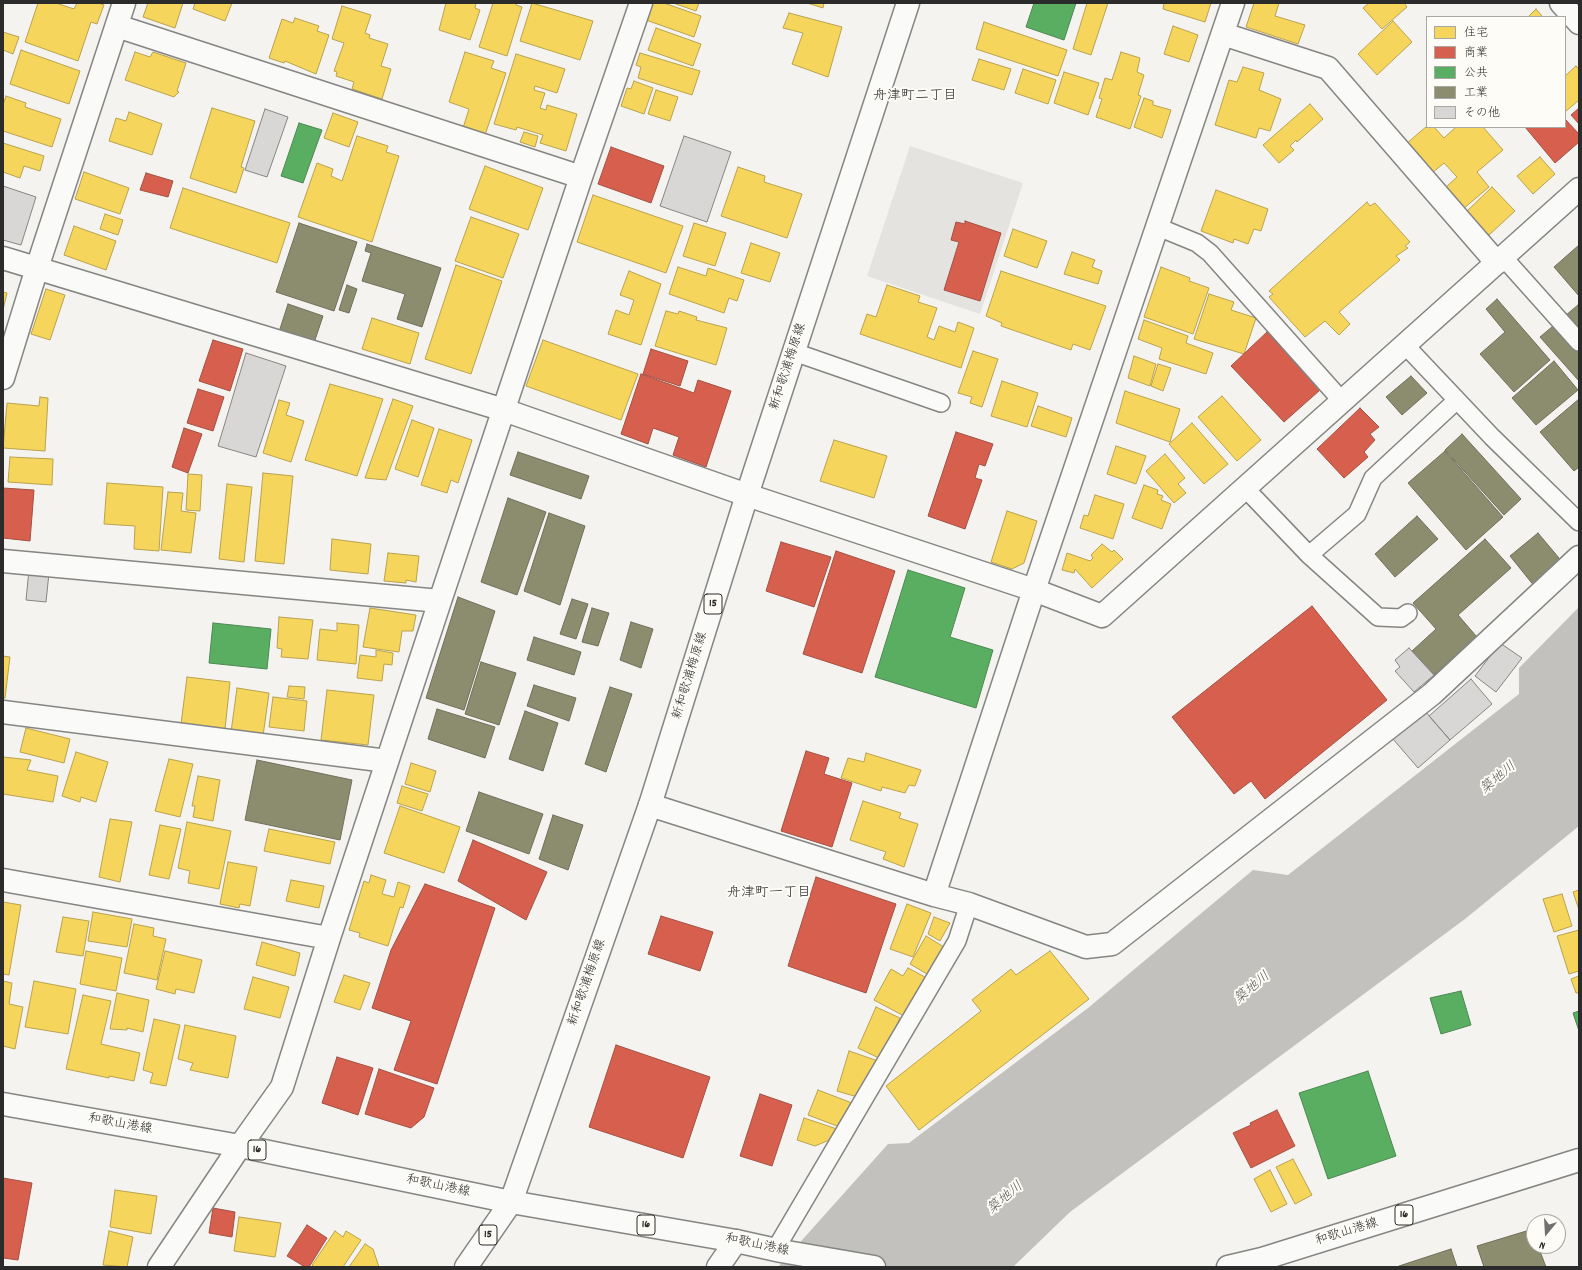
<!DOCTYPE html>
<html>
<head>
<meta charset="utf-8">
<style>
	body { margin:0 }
	#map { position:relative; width:1582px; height:1270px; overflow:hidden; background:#f4f3f0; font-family:Dekko,"Klee One",sans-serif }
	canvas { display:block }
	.frame { position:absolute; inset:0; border:4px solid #2b2b2b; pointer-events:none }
	.legend { position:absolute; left:1426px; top:16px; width:140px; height:112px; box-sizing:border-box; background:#fdfcf7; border:1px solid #a9a8a5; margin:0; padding:5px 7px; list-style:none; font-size:12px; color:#2b2b2b }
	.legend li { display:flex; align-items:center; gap:8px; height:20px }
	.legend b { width:20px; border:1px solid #a9a8a5 }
	.north { position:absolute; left:1526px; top:1214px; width:40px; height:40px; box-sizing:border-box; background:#fdfcf7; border:1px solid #a9a8a5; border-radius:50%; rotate:198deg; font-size:11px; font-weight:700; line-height:16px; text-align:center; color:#2b2b2b }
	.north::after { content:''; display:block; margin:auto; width:14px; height:18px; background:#717170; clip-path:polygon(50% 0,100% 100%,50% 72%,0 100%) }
</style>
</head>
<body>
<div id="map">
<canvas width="1582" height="1270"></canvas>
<div class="frame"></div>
<ul class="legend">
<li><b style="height:11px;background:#f6d55c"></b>住宅</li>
<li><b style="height:11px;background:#d6604d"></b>商業</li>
<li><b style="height:11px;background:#5aae61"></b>公共</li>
<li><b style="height:11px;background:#8c8c6e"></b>工業</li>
<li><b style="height:11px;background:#d8d7d5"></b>その他</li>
</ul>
<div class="north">N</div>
</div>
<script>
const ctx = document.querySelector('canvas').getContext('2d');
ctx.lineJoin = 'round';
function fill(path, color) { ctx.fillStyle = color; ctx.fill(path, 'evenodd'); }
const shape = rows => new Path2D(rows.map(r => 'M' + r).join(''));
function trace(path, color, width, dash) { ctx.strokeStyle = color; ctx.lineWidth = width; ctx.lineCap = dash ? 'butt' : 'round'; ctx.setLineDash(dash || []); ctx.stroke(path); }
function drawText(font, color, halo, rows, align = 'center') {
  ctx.font = font + ' Dekko,"Klee One",sans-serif'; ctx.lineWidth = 4; ctx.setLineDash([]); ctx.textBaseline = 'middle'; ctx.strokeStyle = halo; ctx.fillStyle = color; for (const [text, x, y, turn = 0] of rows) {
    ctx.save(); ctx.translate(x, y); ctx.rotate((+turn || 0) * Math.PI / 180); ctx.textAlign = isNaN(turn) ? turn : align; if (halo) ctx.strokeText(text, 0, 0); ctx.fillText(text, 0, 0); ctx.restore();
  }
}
fill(shape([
	[910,146,1023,183,980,314,867,276]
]), '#e4e3df');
fill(shape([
	[1579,607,1579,826,1465,919,1070,1212,1013,1267,778,1267,888,1144,909,1143,1088,1008,1253,870,1288,875,1519,694,1519,668]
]), '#c2c1be');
const homes = shape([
	[38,3,56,3,74,9,77,3,98,3,104,5,97,24,91,22,78,61,25,42,38,3],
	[148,3,183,3,175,28,143,17,148,3],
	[195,3,232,3,225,21,193,9,195,3],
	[446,3,476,3,475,8,480,10,470,40,439,30,446,3],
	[493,3,517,3,516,5,522,7,507,56,479,47,493,3],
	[532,3,593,21,580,60,520,41,532,3],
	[652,3,664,3,701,16,694,37,646,20,652,3],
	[673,3,699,3,696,11,673,3],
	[807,3,824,3,823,8,807,3],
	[1087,3,1108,3,1091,55,1073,49,1087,3],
	[1164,3,1211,3,1205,22,1163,9,1164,3],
	[1254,3,1279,3,1275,16,1305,25,1298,44,1246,27,1254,3],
	[1369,3,1404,3,1407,7,1382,29,1363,8,1369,3],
	[342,6,371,15,365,33,370,35,369,38,388,44,381,66,391,69,382,99,352,89,354,82,336,76,337,72,334,71,344,43,332,39,342,6],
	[1536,9,1542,16,1541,17,1528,17,1536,9],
	[789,13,842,27,828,77,792,64,803,33,783,28,789,13],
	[295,18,319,26,317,31,329,35,316,74,285,61,284,63,269,58,282,19,293,23,295,18],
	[1393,21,1412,42,1377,75,1358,54,1393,21],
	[984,22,1067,50,1058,76,976,49,984,22],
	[1173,26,1198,35,1189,62,1164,54,1173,26],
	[656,28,701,44,693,66,648,50,656,28],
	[3,32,19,37,13,54,3,50,3,32],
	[21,50,80,71,69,104,10,84,21,50],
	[135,52,150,57,153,52,186,63,177,91,179,92,174,97,125,80,135,52],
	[465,52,494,61,491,68,506,73,485,135,463,128,469,109,449,102,465,52],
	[1121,52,1140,58,1137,72,1144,75,1138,95,1141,96,1130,129,1096,117,1102,99,1099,98,1105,78,1112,80,1121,52],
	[640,53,700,71,692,95,638,78,641,67,636,65,640,53],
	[516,54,565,69,557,93,535,86,534,90,545,93,540,108,546,110,547,105,577,114,566,151,540,143,543,135,517,127,516,130,494,124,516,54],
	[979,59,1011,69,1004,90,972,80,979,59],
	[1576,66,1579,69,1579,100,1565,112,1565,76,1576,66],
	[1243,67,1264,73,1259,90,1281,99,1270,131,1259,128,1256,138,1215,125,1229,80,1237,82,1243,67],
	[1023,69,1056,80,1048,104,1015,93,1023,69],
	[1064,72,1099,83,1088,115,1054,103,1064,72],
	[634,81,653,88,644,114,621,106,627,88,631,89,634,81],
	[656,90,678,97,670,121,648,114,656,90],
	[6,96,26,103,25,107,61,119,52,147,3,131,3,105,6,96],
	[1144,98,1153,101,1153,105,1171,110,1162,138,1134,127,1144,98],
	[1310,104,1323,119,1297,142,1296,140,1290,146,1294,150,1279,163,1263,145,1310,104],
	[212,108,255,121,241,167,244,168,236,193,190,178,212,108],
	[129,112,162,124,152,155,109,141,116,118,126,121,129,112],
	[333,113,358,122,349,147,324,138,333,113],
	[1427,126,1434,127,1444,138,1456,127,1483,127,1503,150,1477,172,1489,187,1463,209,1445,188,1457,177,1444,163,1432,173,1406,144,1427,126],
	[524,132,538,136,535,147,520,142,524,132],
	[357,136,388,146,386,152,399,156,372,242,298,217,317,163,333,169,331,176,342,181,357,136],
	[3,143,44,156,40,171,24,166,20,178,3,172,3,143],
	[1540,157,1555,174,1533,194,1517,176,1540,157],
	[485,166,543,188,528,230,469,209,485,166],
	[738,167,765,176,764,182,802,194,787,238,721,216,738,167],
	[84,172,129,188,120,214,75,199,84,172],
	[1492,187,1515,211,1489,235,1466,212,1492,187],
	[183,188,290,223,277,263,170,228,183,188],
	[1216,190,1268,209,1261,231,1254,229,1248,244,1234,239,1233,243,1201,231,1216,190],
	[593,195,683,226,666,273,577,242,593,195],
	[1367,202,1370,206,1375,203,1410,242,1405,246,1408,248,1396,256,1400,260,1339,312,1350,324,1339,335,1325,321,1305,337,1269,297,1273,294,1269,291,1367,202],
	[105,214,123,220,118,235,100,229,105,214],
	[471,217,519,234,503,278,455,261,471,217],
	[694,223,726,233,715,266,683,256,694,223],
	[74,226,116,241,106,270,64,255,74,226],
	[1013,229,1047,241,1037,268,1004,256,1013,229],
	[751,243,780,253,770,282,741,273,751,243],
	[1072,252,1095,260,1092,267,1102,271,1098,284,1064,274,1072,252],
	[456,265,502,281,471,374,425,359,456,265],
	[678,267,706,276,708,268,744,280,737,301,729,298,724,313,669,294,678,267],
	[1161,267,1190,278,1189,281,1209,288,1193,334,1144,317,1161,267],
	[629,271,661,284,641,345,608,334,616,310,629,315,634,300,620,295,629,271],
	[1001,271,1106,306,1090,350,1073,344,1071,350,1001,326,1002,323,986,316,1001,271],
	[887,285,920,296,918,302,937,308,927,337,934,340,939,326,955,332,958,322,974,328,961,368,860,334,867,314,876,317,887,285],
	[46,289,65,295,50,340,31,334,46,289],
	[3,292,7,293,3,310,3,292],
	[1209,294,1234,302,1231,310,1256,318,1244,354,1194,339,1209,294],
	[666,311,678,314,679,311,697,317,696,320,727,328,716,365,655,346,666,311],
	[372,318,419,333,410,364,362,349,372,318],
	[1144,320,1188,336,1186,343,1213,353,1206,374,1159,359,1162,348,1138,339,1144,320],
	[543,340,638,374,621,420,526,386,543,340],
	[973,351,998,359,982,407,970,403,972,397,958,393,973,351],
	[1134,356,1156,364,1150,386,1128,378,1134,356],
	[1158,364,1171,368,1163,391,1151,386,1158,364],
	[1002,381,1038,393,1027,427,991,416,1002,381],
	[330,384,383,399,357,476,305,460,330,384],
	[1125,391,1180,409,1170,442,1116,423,1125,391],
	[1222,396,1261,440,1237,461,1198,417,1222,396],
	[40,397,48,398,45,451,3,448,7,403,39,406,40,397],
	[393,399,413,406,386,480,365,478,393,399],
	[279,400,290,403,286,415,304,421,291,462,263,453,279,400],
	[1038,406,1072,418,1066,437,1031,426,1038,406],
	[412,420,434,428,418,477,395,469,412,420],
	[1192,423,1228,464,1204,484,1169,444,1192,423],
	[439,429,472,440,458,483,451,480,447,493,421,485,439,429],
	[834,440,887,456,874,498,820,481,834,440],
	[1116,446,1146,456,1136,484,1107,474,1116,446],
	[1165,454,1185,478,1178,484,1186,493,1174,503,1146,471,1165,454],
	[10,457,53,459,52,485,8,482,10,457],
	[263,473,293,476,284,564,255,561,263,473],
	[188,474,202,475,200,511,186,510,188,474],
	[107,483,163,487,159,551,134,549,135,526,104,524,107,483],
	[227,484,252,487,244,562,219,559,227,484],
	[1144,485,1158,490,1157,494,1163,496,1161,500,1171,504,1162,529,1132,518,1144,485],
	[168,492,183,493,181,511,196,513,191,553,161,550,168,492],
	[1095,495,1124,504,1113,539,1080,528,1084,515,1088,516,1095,495],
	[1007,511,1037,521,1024,563,1012,569,991,562,1007,511],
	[332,539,371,544,368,574,330,570,332,539],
	[1102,544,1112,552,1114,550,1123,559,1092,588,1075,569,1074,573,1062,570,1067,553,1090,561,1093,558,1091,555,1102,544],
	[388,553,419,556,416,582,406,580,406,583,384,581,388,553],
	[370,608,416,615,413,631,402,631,399,652,363,647,370,608],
	[279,617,313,620,308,659,281,657,282,649,277,648,279,617],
	[337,623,359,625,356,664,317,660,320,629,337,631,337,623],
	[376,650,393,653,392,665,384,664,382,681,357,678,360,655,376,657,376,650],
	[3,656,10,657,5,698,3,698,3,656],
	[187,677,230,682,225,729,181,724,187,677],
	[289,686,305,687,304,699,287,697,289,686],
	[237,688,269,693,263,736,231,732,237,688],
	[327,690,374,695,368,745,321,740,327,690],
	[273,697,307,701,304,731,269,727,273,697],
	[26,728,70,739,64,763,20,752,26,728],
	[76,752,108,762,96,802,81,797,80,802,62,796,76,752],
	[866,753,921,770,915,786,909,785,905,793,882,787,881,791,841,778,848,758,864,762,866,753],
	[3,757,31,760,27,770,58,776,53,802,3,794,3,757],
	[169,759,193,764,180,817,155,811,169,759],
	[411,763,436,771,430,792,405,784,411,763],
	[198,776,220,780,213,821,193,817,195,806,192,806,198,776],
	[402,786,428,794,422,811,397,803,402,786],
	[863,801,901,813,899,818,918,824,904,867,883,859,886,852,850,840,863,801],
	[400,806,460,827,444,873,384,853,400,806],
	[110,819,132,822,120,882,99,877,110,819],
	[187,822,231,831,219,889,188,883,190,871,178,868,187,822],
	[160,825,181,829,169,879,149,875,160,825],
	[269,829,335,842,330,864,264,851,269,829],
	[228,862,257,867,250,906,240,904,239,908,220,904,228,862],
	[371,875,386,880,382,894,394,897,398,882,410,886,403,908,400,907,388,946,359,937,360,933,349,930,364,881,369,883,371,875],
	[291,880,324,886,319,908,286,901,291,880],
	[1579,890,1579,910,1573,892,1579,890],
	[1562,894,1572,926,1554,932,1543,899,1562,894],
	[3,902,21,905,9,975,3,974,3,902],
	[907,904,931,913,913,957,890,949,907,904],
	[93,912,132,919,127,947,88,941,93,912],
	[63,917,89,921,83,956,56,952,63,917],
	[934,917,950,923,940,941,928,934,934,917],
	[134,924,154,928,153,936,166,939,157,980,124,973,134,924],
	[1579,930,1579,971,1569,974,1557,936,1579,930],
	[926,936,944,947,927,974,910,964,926,936],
	[262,942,300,953,295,976,256,965,262,942],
	[86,951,122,958,116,991,80,984,86,951],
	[165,951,202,960,194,993,176,989,175,994,156,989,165,951],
	[1050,951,1089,999,919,1130,886,1086,981,1011,972,1000,1011,969,1016,975,1050,951],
	[908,968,925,977,904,1016,874,1000,891,969,903,976,908,968],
	[344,975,370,983,360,1010,334,1002,344,975],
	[1579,976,1579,993,1576,993,1571,979,1579,976],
	[253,977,289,987,280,1018,244,1009,253,977],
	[3,981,12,983,9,1004,23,1007,15,1049,3,1046,3,981],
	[34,981,76,989,68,1034,25,1027,34,981],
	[117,993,149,1000,143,1032,127,1028,127,1030,110,1029,117,993],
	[83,995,111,1001,101,1044,140,1053,134,1081,109,1076,109,1078,66,1069,83,995],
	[876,1007,900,1018,881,1059,858,1048,876,1007],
	[154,1019,180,1025,166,1086,150,1083,153,1073,143,1070,154,1019],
	[185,1025,236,1036,228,1078,190,1070,193,1063,178,1059,185,1025],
	[849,1051,881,1062,861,1098,837,1091,849,1051],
	[818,1090,852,1103,837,1126,808,1115,818,1090],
	[804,1118,840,1130,834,1138,815,1146,797,1140,804,1118],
	[1293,1159,1312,1195,1295,1204,1276,1167,1293,1159],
	[1270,1170,1287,1204,1271,1212,1254,1179,1270,1170],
	[115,1190,157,1196,151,1234,110,1227,115,1190],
	[239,1217,281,1223,275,1257,234,1251,239,1217],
	[109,1231,133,1237,127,1267,103,1265,109,1231],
	[335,1231,343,1237,346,1231,361,1240,343,1267,315,1267,312,1265,335,1231],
	[365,1244,373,1249,379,1267,349,1267,365,1244]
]);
fill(homes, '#f6d55c');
trace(homes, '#b9a24d', 1);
const shops = shape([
	[1579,108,1579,124,1571,115,1579,108],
	[1565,119,1579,134,1579,142,1555,163,1525,127,1565,127,1565,119],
	[611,147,664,166,651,203,598,184,611,147],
	[146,173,173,181,168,197,140,190,146,173],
	[965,221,1001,233,980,301,944,290,959,242,951,240,956,222,965,224,965,221],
	[1267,332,1320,390,1284,422,1231,366,1267,332],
	[213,340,243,349,230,391,199,381,213,340],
	[651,349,688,361,680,386,643,374,651,349],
	[641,374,694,393,698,380,731,391,706,467,673,455,679,437,653,428,648,444,621,434,641,374],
	[198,389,224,397,213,431,187,423,198,389],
	[1360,408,1379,427,1370,434,1375,440,1364,452,1368,457,1344,478,1317,449,1360,408],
	[184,428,202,434,188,473,172,467,184,428],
	[956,432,993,444,985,466,979,464,975,478,982,480,965,529,928,516,956,432],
	[3,488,34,490,30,541,3,538,3,488],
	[781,542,831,557,814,607,766,591,781,542],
	[836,551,895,571,862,673,803,654,836,551],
	[1312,606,1387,700,1265,799,1251,781,1234,794,1172,717,1312,606],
	[806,751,829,758,824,774,852,783,832,847,781,831,806,751],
	[473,840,547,872,526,920,458,881,473,840],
	[816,877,896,904,866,993,788,966,816,877],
	[425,884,495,908,437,1084,394,1070,411,1021,372,1008,391,950,425,884],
	[661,916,713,932,700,971,648,954,661,916],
	[616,1045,710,1077,683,1158,589,1127,616,1045],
	[337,1057,373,1068,358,1115,322,1103,337,1057],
	[379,1069,434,1088,424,1117,411,1128,365,1114,379,1069],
	[760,1094,792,1105,772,1166,740,1156,760,1094],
	[1277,1110,1295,1146,1251,1168,1233,1133,1251,1125,1250,1123,1277,1110],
	[3,1178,32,1183,18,1260,3,1258,3,1178],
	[213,1208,235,1212,232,1237,209,1233,213,1208],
	[307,1225,327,1238,309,1267,305,1267,287,1256,307,1225]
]);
fill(shops, '#d6604d');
trace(shops, '#a35043', 1);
const public = shape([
	[1034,3,1076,3,1064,40,1026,27,1034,3],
	[299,123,322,130,303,183,281,176,299,123],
	[908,570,965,588,950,637,993,650,976,708,875,677,908,570],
	[213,623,271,629,267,669,209,663,213,623],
	[1461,991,1471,1025,1441,1034,1430,998,1461,991],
	[1579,1011,1579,1031,1573,1013,1579,1011],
	[1368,1071,1396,1156,1328,1179,1299,1093,1368,1071]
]);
fill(public, '#5aae61');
trace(public, '#4c8751', 1);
const industry = shape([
	[299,223,357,242,334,311,276,292,299,223],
	[367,244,441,268,422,327,397,319,405,294,362,281,371,253,365,251,367,244],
	[1579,245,1579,296,1554,267,1579,245],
	[347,285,357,289,349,313,339,310,347,285],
	[1497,299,1550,360,1514,392,1480,354,1505,332,1486,309,1497,299],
	[288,304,323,316,313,346,278,335,288,304],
	[1578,305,1579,306,1579,381,1540,337,1578,305],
	[1554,361,1578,390,1536,425,1512,398,1554,361],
	[1411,376,1427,393,1402,415,1386,397,1411,376],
	[1579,399,1579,467,1574,471,1540,432,1579,399],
	[1462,434,1521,499,1504,515,1445,450,1462,434],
	[1445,451,1503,517,1466,550,1408,483,1445,451],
	[518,452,589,476,581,499,510,475,518,452],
	[508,498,546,512,517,595,481,582,508,498],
	[549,513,585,526,560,605,524,591,549,513],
	[1417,516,1438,539,1395,577,1375,554,1417,516],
	[1538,533,1564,564,1535,587,1510,556,1538,533],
	[1485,539,1511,568,1458,615,1477,637,1434,675,1412,651,1436,629,1413,603,1485,539],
	[458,597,495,611,464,710,426,698,458,597],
	[572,599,588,604,576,639,560,634,572,599],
	[592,608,609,613,598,646,582,642,592,608],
	[631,622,653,629,641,668,620,660,631,622],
	[534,637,581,652,574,675,527,660,534,637],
	[481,662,516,673,499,725,465,714,481,662],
	[534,685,576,698,569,721,527,706,534,685],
	[610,687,632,694,606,772,585,764,610,687],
	[437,709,495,727,485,758,428,739,437,709],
	[525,711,558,723,543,771,509,759,525,711],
	[257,760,352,780,340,840,245,820,257,760],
	[479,792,543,814,529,854,466,831,479,792],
	[553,815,583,825,568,870,539,859,553,815],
	[1533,1229,1534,1246,1538,1246,1546,1267,1484,1267,1477,1246,1533,1229],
	[1451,1249,1457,1267,1396,1267,1451,1249]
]);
fill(industry, '#8c8c6e');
trace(industry, '#6f6f5a', 1);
const building = shape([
	[265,109,288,117,267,177,245,170,265,109],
	[684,136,731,152,707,222,660,206,684,136],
	[3,186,36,197,21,245,3,240,3,186],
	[246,353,286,366,256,457,218,446,246,353],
	[29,570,49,573,46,602,26,600,29,570],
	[1500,643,1522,658,1496,692,1475,676,1500,643],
	[1409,648,1434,675,1414,692,1395,671,1400,667,1395,660,1409,648],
	[1471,679,1492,704,1450,740,1429,716,1471,679],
	[1425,711,1450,740,1418,768,1393,739,1425,711]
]);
fill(building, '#d8d7d5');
trace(building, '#858584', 1);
const lane = shape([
	[1158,227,1197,243,1210,253,1342,401],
	[1503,257,1579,342],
	[1405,345,1492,437,1579,522],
	[794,352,941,403],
	[1245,488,1309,555,1357,514,1373,478,1457,400],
	[1309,555,1378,617,1401,618,1408,613],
	[775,1250,957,941,969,904]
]);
const street = shape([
	[1561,3,1579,23],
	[117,26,581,177],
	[1223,34,1328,68,1497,263],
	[3,258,504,410,747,495,1034,590,1102,616,1579,189],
	[3,378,37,268,124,3],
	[3,561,440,601],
	[3,712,387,761],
	[650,805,934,895,969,904,1086,947,1112,944,1432,694,1579,557],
	[3,880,329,938],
	[934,895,1034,590,1233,3],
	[159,1267,240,1146,282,1087,329,938,440,601,581,177,641,3],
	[718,1267,736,1241]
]);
const primary = shape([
	[3,1104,240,1146,511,1202,736,1241,781,1251,874,1267],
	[466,1267,511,1202,650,805,747,495,908,3],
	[1228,1267,1262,1259,1579,1160]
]);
trace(lane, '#858584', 20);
trace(street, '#858584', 25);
trace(primary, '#858584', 25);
trace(lane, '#fafaf8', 17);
trace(street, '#fafaf8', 22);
trace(primary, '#fafaf8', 22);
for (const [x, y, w] of [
	[713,604,18],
	[257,1150,18],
	[1404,1215,18],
	[646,1225,18],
	[488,1235,18]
]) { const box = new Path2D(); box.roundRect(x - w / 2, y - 10, w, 20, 3); ctx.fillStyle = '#fdfcf7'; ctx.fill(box); trace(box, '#2b2b2b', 1); }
drawText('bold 12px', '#2b2b2b', null, [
	["15",713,604],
	["16",257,1150],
	["16",1404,1215],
	["16",646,1225],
	["15",488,1235]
]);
drawText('13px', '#2b2b2b', '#fdfcf7', [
	["新和歌浦梅原線",789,367,-72],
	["新和歌浦梅原線",691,676,-73],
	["新和歌浦梅原線",588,983,-71],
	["和歌山港線",120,1125,10],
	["和歌山港線",438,1187,12],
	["和歌山港線",1347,1233,-17],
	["和歌山港線",757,1246,12]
]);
drawText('14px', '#2b2b2b', '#fdfcf7', [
	["舟津町二丁目",915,97],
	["舟津町一丁目",769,894]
]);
drawText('italic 14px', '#585857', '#fdfcf7', [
	["築地川",1499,779,-40],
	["築地川",1253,989,-40],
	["築地川",1006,1199,-40]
]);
</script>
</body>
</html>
